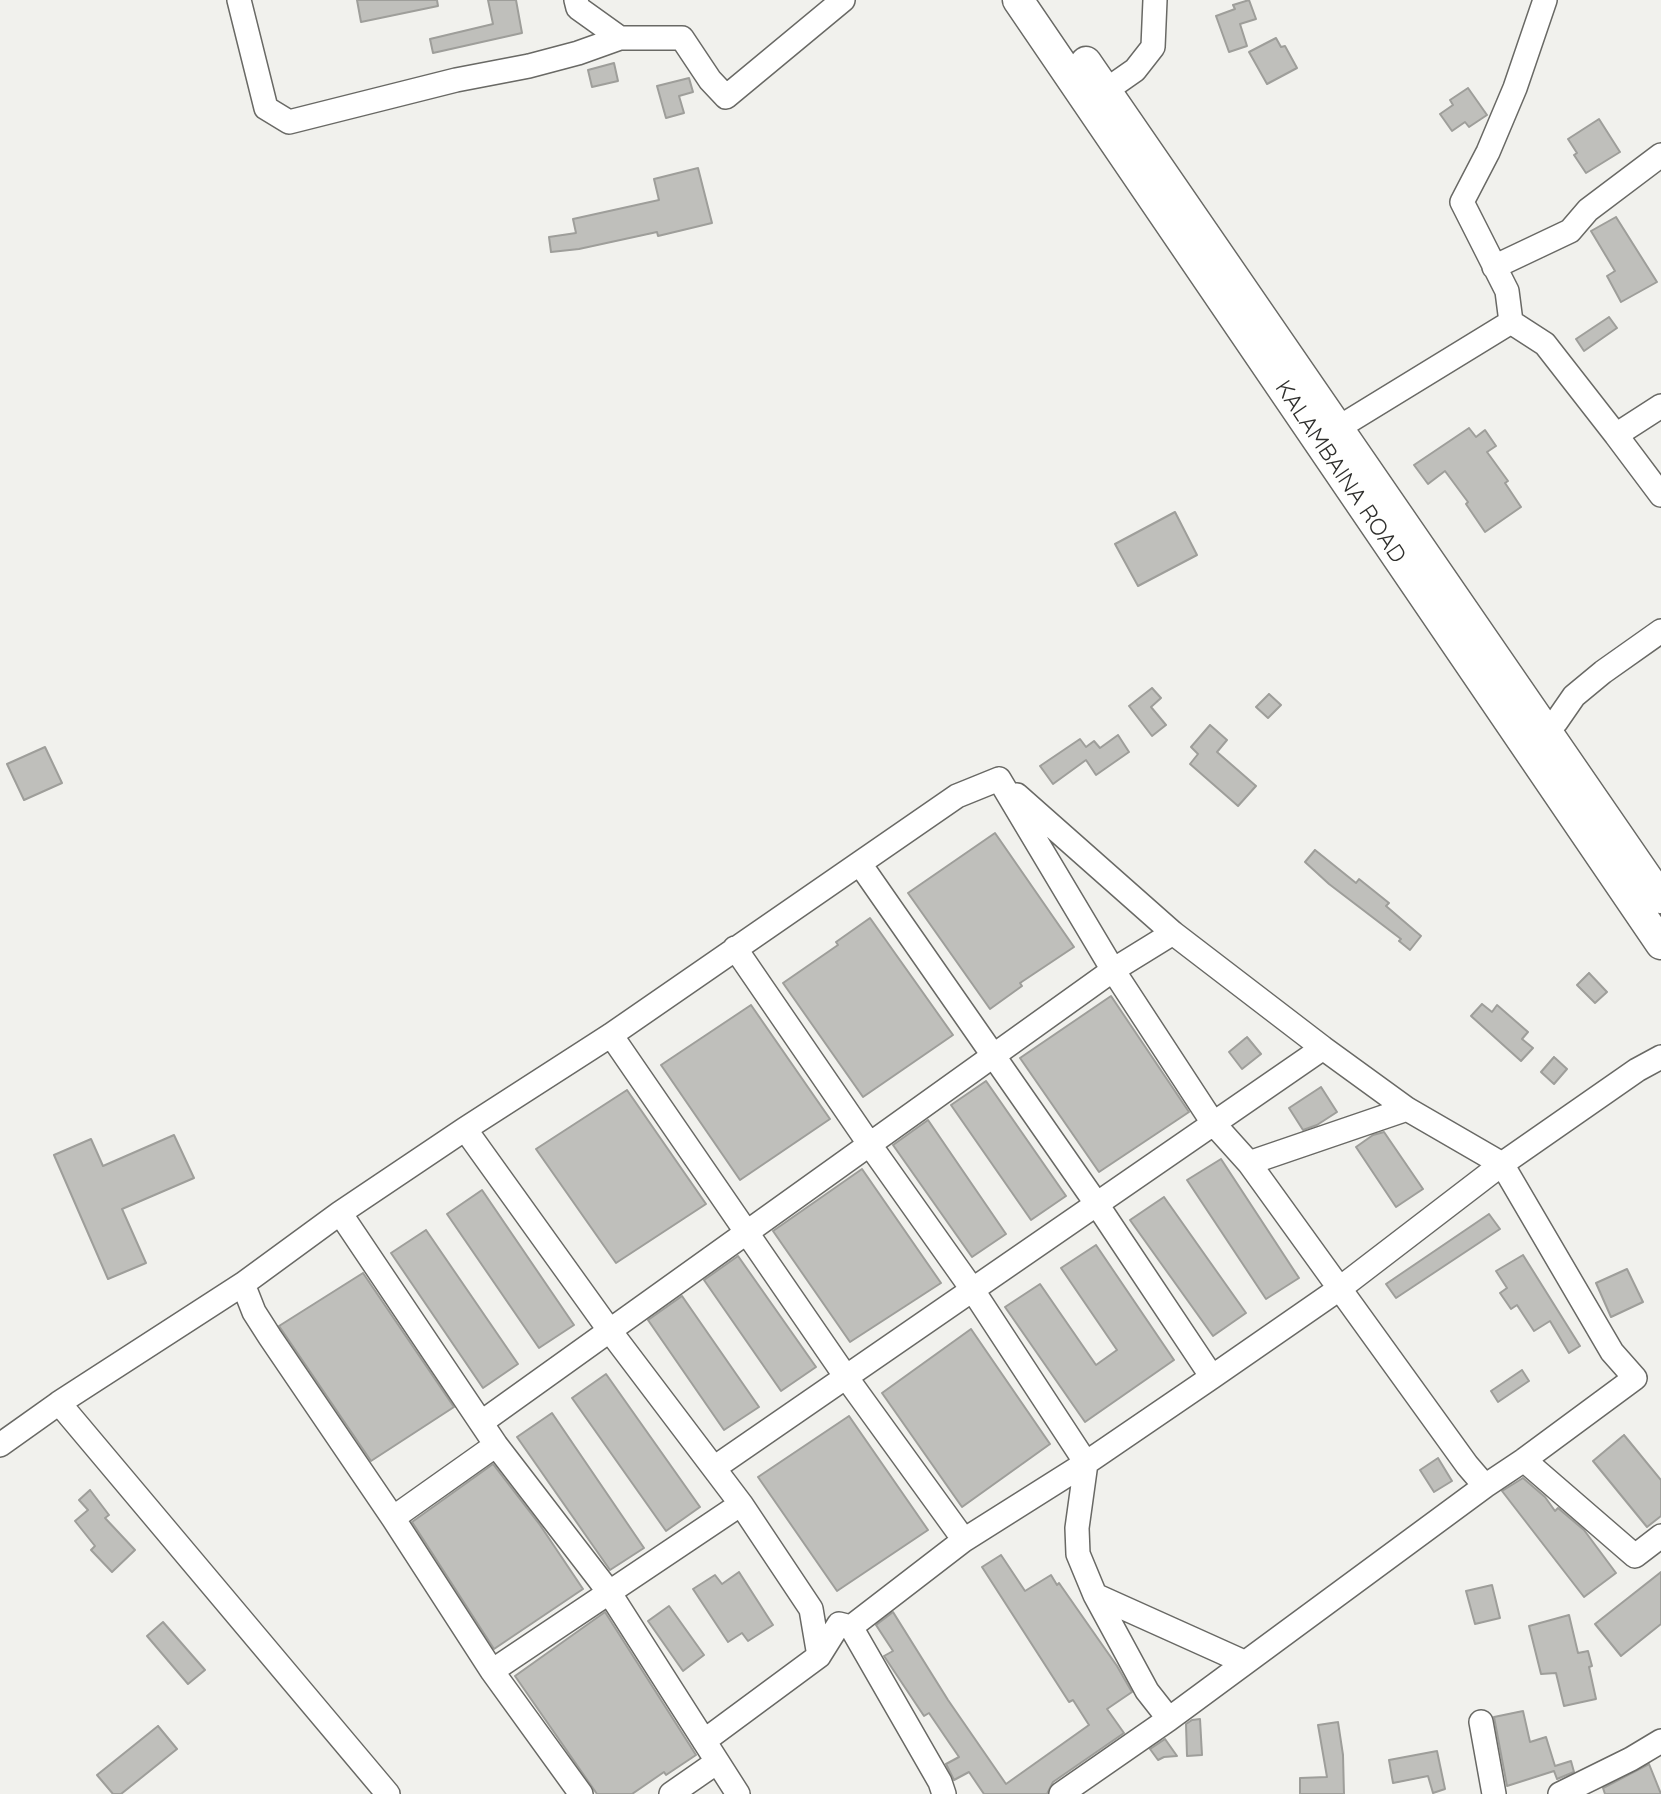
<!DOCTYPE html>
<html>
<head>
<meta charset="utf-8">
<style>
	body { margin:0 }
	canvas { display:block; background:#f1f1ed }
</style>
</head>
<body>
<canvas width="1661" height="1794"></canvas>
<script>
const ctx = document.querySelector('canvas').getContext('2d');
ctx.lineJoin = 'round';
function fill(path, color) { ctx.fillStyle = color; ctx.fill(path, 'evenodd'); }
const shape = rows => new Path2D(rows.map(r => 'M' + r).join(''));
function trace(path, color, width, dash) { ctx.strokeStyle = color; ctx.lineWidth = width; ctx.lineCap = dash ? 'butt' : 'round'; ctx.setLineDash(dash || []); ctx.stroke(path); }
function drawText(font, color, halo, rows, align = 'center') {
  ctx.font = font + ' Quicksand,sans-serif'; ctx.lineWidth = 6; ctx.setLineDash([]); ctx.textBaseline = 'middle'; ctx.strokeStyle = halo; ctx.fillStyle = color; for (const [text, x, y, turn = 0] of rows) {
    ctx.save(); ctx.translate(x, y); ctx.rotate((+turn || 0) * Math.PI / 180); ctx.textAlign = isNaN(turn) ? turn : align; if (halo) ctx.strokeText(text, 0, 0); ctx.fillText(text, 0, 0); ctx.restore();
  }
}
const building = shape([
	[357,0,437,0,438,6,361,22,357,0],
	[488,0,516,0,522,33,433,53,430,39,493,24,488,0],
	[1249,0,1256,19,1240,24,1247,46,1229,52,1216,16,1235,9,1233,5,1249,0],
	[1276,38,1281,47,1285,46,1297,68,1267,84,1249,52,1276,38],
	[614,63,618,81,592,87,588,70,614,63],
	[689,78,693,92,679,96,684,113,666,118,657,86,689,78],
	[1468,88,1487,115,1469,127,1465,122,1452,131,1440,114,1453,105,1450,100,1468,88],
	[1599,119,1620,152,1586,173,1574,155,1577,153,1568,139,1599,119],
	[698,168,712,223,658,236,657,232,579,249,551,252,549,237,576,233,573,219,659,200,654,179,698,168],
	[1616,217,1657,282,1621,302,1607,276,1615,271,1591,231,1616,217],
	[1609,317,1617,328,1584,351,1576,339,1609,317],
	[1469,428,1476,437,1485,430,1496,446,1487,452,1508,481,1505,483,1521,507,1485,532,1466,504,1468,502,1445,471,1428,484,1414,465,1469,428],
	[1175,512,1197,555,1138,586,1115,544,1175,512],
	[1152,688,1161,698,1151,707,1166,725,1152,736,1129,706,1152,688],
	[1269,694,1281,705,1268,718,1256,707,1269,694],
	[1210,725,1227,740,1217,752,1256,786,1238,806,1190,764,1198,754,1191,747,1210,725],
	[1118,735,1129,752,1096,775,1086,760,1053,784,1040,766,1080,739,1086,747,1094,741,1100,748,1118,735],
	[45,747,62,783,24,800,7,764,45,747],
	[995,833,1074,947,1020,983,1022,986,990,1009,908,893,995,833],
	[1315,850,1356,883,1359,879,1389,903,1386,906,1421,936,1410,950,1399,941,1401,939,1329,884,1305,862,1315,850],
	[870,918,953,1035,863,1097,783,983,838,945,836,942,870,918],
	[1589,973,1607,992,1595,1003,1577,985,1589,973],
	[1111,996,1189,1112,1099,1172,1020,1058,1111,996],
	[1482,1004,1492,1012,1497,1005,1528,1032,1522,1039,1533,1048,1521,1061,1471,1016,1482,1004],
	[751,1005,830,1119,740,1180,661,1065,751,1005],
	[1247,1037,1261,1054,1242,1069,1229,1052,1247,1037],
	[1554,1057,1567,1069,1554,1084,1541,1072,1554,1057],
	[986,1081,1066,1196,1031,1220,951,1105,986,1081],
	[1321,1087,1337,1112,1317,1125,1303,1130,1289,1108,1321,1087],
	[627,1090,706,1204,616,1263,536,1149,627,1090],
	[928,1120,1006,1234,972,1257,893,1145,928,1120],
	[1384,1132,1423,1189,1396,1207,1356,1147,1373,1135,1384,1132],
	[174,1135,194,1178,122,1209,146,1263,108,1279,54,1155,91,1139,103,1166,174,1135],
	[1221,1159,1299,1278,1266,1299,1187,1180,1221,1159],
	[862,1169,941,1283,850,1342,773,1231,862,1169],
	[482,1190,574,1325,539,1348,447,1214,482,1190],
	[1164,1197,1246,1313,1213,1336,1130,1220,1164,1197],
	[1489,1214,1500,1229,1396,1298,1386,1284,1489,1214],
	[426,1230,518,1364,483,1388,391,1253,426,1230],
	[1096,1245,1174,1360,1085,1422,1005,1307,1040,1284,1096,1365,1117,1350,1061,1268,1096,1245],
	[1523,1255,1580,1346,1569,1353,1550,1321,1534,1331,1517,1305,1511,1309,1500,1293,1507,1288,1496,1271,1523,1255],
	[738,1256,816,1367,781,1391,704,1280,738,1256],
	[1627,1269,1643,1302,1611,1317,1596,1283,1627,1269],
	[363,1273,454,1407,371,1461,279,1326,363,1273],
	[682,1296,759,1407,724,1430,648,1320,682,1296],
	[971,1329,1050,1444,962,1507,882,1393,971,1329],
	[1522,1370,1529,1381,1498,1402,1491,1391,1522,1370],
	[606,1374,700,1507,666,1531,572,1398,606,1374],
	[552,1413,644,1548,610,1570,517,1437,552,1413],
	[849,1416,928,1530,837,1591,758,1477,849,1416],
	[1624,1435,1661,1480,1661,1516,1647,1527,1593,1461,1624,1435],
	[1438,1458,1452,1481,1434,1492,1420,1470,1438,1458],
	[493,1464,540,1525,583,1589,494,1649,412,1522,493,1464],
	[1523,1478,1545,1497,1555,1511,1558,1508,1584,1530,1616,1573,1584,1597,1502,1491,1523,1478],
	[90,1490,109,1515,105,1518,135,1550,112,1572,91,1550,95,1546,75,1521,88,1510,79,1500,90,1490],
	[1001,1555,1025,1591,1051,1575,1057,1585,1059,1583,1117,1666,1132,1692,1107,1709,1124,1733,1053,1782,1047,1794,984,1794,969,1772,954,1780,946,1764,959,1757,929,1713,924,1716,884,1656,893,1651,876,1625,893,1612,948,1700,1006,1784,1089,1725,1073,1700,1069,1702,982,1567,1001,1555],
	[739,1572,773,1625,748,1641,742,1633,728,1642,693,1589,715,1575,722,1584,739,1572],
	[1661,1572,1661,1624,1621,1656,1595,1624,1661,1572],
	[1492,1585,1500,1618,1475,1624,1466,1591,1492,1585],
	[669,1606,704,1655,683,1671,648,1621,669,1606],
	[605,1612,696,1755,666,1775,664,1772,632,1794,597,1794,515,1676,605,1612],
	[1569,1615,1578,1653,1588,1651,1592,1666,1589,1667,1596,1699,1564,1706,1556,1673,1541,1674,1529,1626,1569,1615],
	[163,1622,205,1670,188,1684,147,1636,163,1622],
	[1523,1711,1530,1742,1546,1737,1555,1766,1571,1761,1574,1772,1557,1779,1554,1771,1507,1786,1494,1717,1523,1711],
	[1200,1719,1202,1755,1187,1756,1186,1724,1192,1720,1200,1719],
	[1338,1722,1343,1755,1344,1794,1300,1794,1300,1778,1327,1777,1318,1725,1338,1722],
	[158,1726,177,1749,121,1794,113,1794,97,1775,158,1726],
	[1165,1739,1177,1756,1164,1757,1158,1760,1150,1749,1165,1739],
	[1437,1751,1445,1789,1433,1793,1428,1776,1393,1783,1389,1760,1437,1751],
	[1649,1764,1661,1794,1605,1794,1603,1788,1649,1764]
]);
fill(building, '#bfbfbb');
trace(building, '#9e9e9a', 2);
const minor = shape([
	[239,0,266,108,289,122,456,80,529,66,578,53,620,38,682,38,710,80,726,97,843,0],
	[576,0,578,8,620,38],
	[1105,91,1135,70,1153,47,1155,0],
	[1494,267,1570,231,1588,210,1661,155],
	[1511,322,1545,344,1616,435],
	[1661,406,1616,435,1661,495],
	[1338,428,1511,322,1507,291,1462,202,1488,152,1515,88,1545,0],
	[1544,727,1556,722,1574,696,1603,672,1661,631],
	[999,779,1113,970,1213,1123,1249,1163,1467,1465,1485,1486,1169,1719,1061,1794],
	[1017,795,1173,933,1323,1048,1407,1109,1502,1164,1612,1352,1635,1378,1524,1460,1485,1486],
	[860,864,1096,1203,1212,1377],
	[735,948,870,1145,972,1289,1086,1463,1077,1528,1078,1554,1095,1595,1147,1691,1169,1719],
	[611,1035,846,1377,964,1540],
	[465,1129,610,1331,741,1504,811,1609,819,1656],
	[1249,1163,1407,1109],
	[340,1213,496,1445,609,1592,738,1794],
	[243,1284,59,1403,388,1794],
	[482,1422,1113,970,1173,933],
	[0,1445,59,1403],
	[1524,1460,1635,1556,1661,1536],
	[714,1468,1323,1048],
	[393,1518,496,1445],
	[1095,1595,1244,1662],
	[851,1627,940,1782,944,1794],
	[492,1671,741,1504],
	[1481,1722,1494,1794],
	[704,1741,819,1656,839,1624,851,1627,964,1540,1086,1463,1212,1377,1339,1289,1502,1164,1637,1070,1661,1057],
	[581,1794,492,1671,393,1518,270,1337,254,1312,243,1284,340,1213,465,1129,611,1035,957,796,999,779],
	[671,1794,717,1762],
	[1560,1794,1631,1759,1661,1741]
]);
const major = shape([
	[1018,0,1661,944],
	[1086,62,1661,898]
]);
trace(minor, '#696965', 26);
trace(major, '#696965', 33);
trace(minor, '#fff', 23);
trace(major, '#fff', 30);
drawText('23px', '#2f2f2d', '#fffffe', [
	["KALAMBAINA ROAD",1340,472,56]
]);
</script>
</body>
</html>
